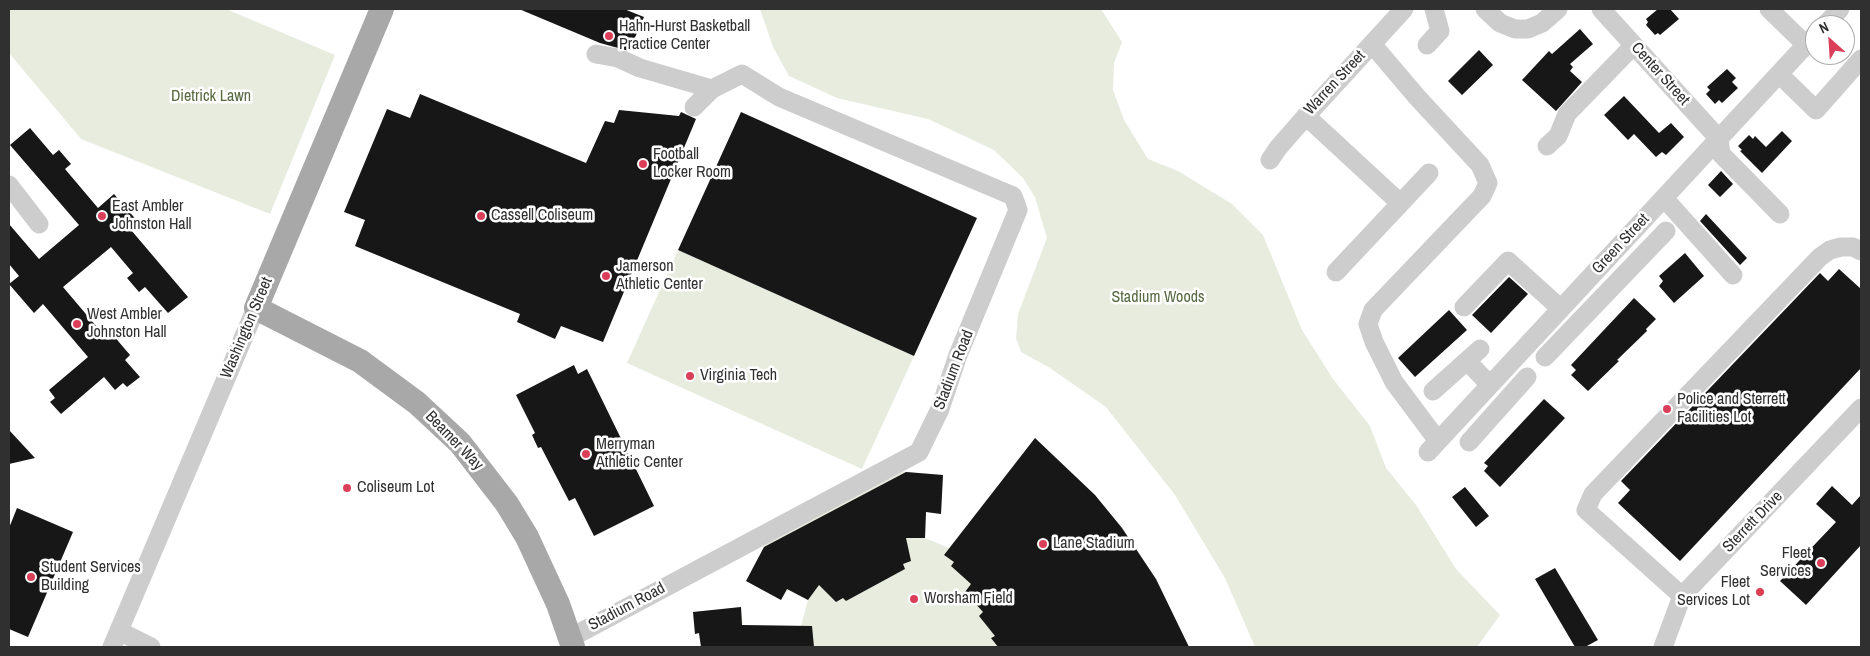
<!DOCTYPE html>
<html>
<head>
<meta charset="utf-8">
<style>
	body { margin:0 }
	#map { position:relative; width:1870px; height:656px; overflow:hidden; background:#fff; font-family:"Archivo Narrow",sans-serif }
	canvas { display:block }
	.frame { position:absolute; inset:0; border:10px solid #303030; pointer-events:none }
	.north { position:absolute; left:1805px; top:15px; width:50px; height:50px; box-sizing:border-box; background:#fff; border:1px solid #acacac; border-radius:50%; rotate:334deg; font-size:14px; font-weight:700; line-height:20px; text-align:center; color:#303030 }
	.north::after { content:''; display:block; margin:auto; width:18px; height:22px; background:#db3e59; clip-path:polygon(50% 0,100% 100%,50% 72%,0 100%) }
</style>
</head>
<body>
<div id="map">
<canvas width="1870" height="656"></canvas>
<div class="frame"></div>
<div class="north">N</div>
</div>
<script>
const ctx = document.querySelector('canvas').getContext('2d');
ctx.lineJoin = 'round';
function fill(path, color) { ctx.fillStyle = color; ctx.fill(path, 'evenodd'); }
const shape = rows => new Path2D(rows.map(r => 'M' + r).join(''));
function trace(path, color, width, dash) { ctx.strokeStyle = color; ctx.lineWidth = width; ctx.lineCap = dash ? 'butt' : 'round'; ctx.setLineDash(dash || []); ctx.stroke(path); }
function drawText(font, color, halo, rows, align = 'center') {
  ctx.font = font + ' "Archivo Narrow",sans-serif'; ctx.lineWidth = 5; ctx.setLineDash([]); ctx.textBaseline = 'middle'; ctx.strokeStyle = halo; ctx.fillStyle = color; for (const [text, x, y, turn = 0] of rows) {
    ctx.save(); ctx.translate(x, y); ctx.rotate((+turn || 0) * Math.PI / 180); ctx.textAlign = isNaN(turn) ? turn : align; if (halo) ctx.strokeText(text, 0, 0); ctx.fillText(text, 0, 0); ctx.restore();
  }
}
fill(shape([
	[9,9,226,9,335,55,270,214,81,139,9,53],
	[760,9,1101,9,1122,42,1114,63,1113,90,1124,120,1148,159,1178,171,1232,204,1263,235,1302,330,1333,379,1370,426,1386,468,1416,505,1456,569,1500,615,1477,647,1255,647,1225,578,1175,495,1106,407,1050,368,1021,352,1016,338,1018,314,1047,238,1035,197,1023,178,994,150,928,119,837,98,789,76,773,47],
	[678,250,914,356,862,469,627,363],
	[1035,438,1095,495,1122,528,1156,579,1189,647,701,647,699,634,695,634,693,612,741,607,743,625,801,626,808,600,788,590,781,600,746,581,767,541,899,471,943,475,941,514,926,512,925,538,949,548]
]), '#e7ecdf');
fill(shape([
	[519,9,624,9,644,17,629,51,600,43],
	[1658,9,1670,9,1679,19,1660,35,1658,33,1655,35,1646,25,1648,22,1646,19],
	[1580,29,1593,44,1570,64,1573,67,1570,71,1582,82,1556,111,1522,80,1549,51,1552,54],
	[1479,50,1493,65,1462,95,1448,81],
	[1727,69,1736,78,1732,82,1738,88,1722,103,1719,100,1715,104,1706,94,1710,90,1707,87],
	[420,94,586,163,605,121,614,123,619,110,679,116,681,112,696,119,603,342,561,326,555,339,517,322,520,314,355,246,365,220,344,212,387,109,410,118],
	[1624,96,1659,133,1671,123,1684,137,1666,155,1662,152,1656,157,1634,134,1628,140,1604,115],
	[741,112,977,218,914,356,678,250],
	[30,128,53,155,59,150,71,164,65,169,98,208,114,194,139,223,131,230,188,297,168,313,145,287,139,292,127,278,133,273,111,247,63,287,108,340,113,335,130,355,125,360,140,377,127,387,123,383,115,390,104,377,61,414,50,402,55,398,49,390,88,357,43,304,34,313,9,284,19,276,9,264,9,224,39,259,79,225,10,145],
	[1782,131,1792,141,1762,173,1740,151,1742,150,1738,146,1749,135,1753,139,1755,136,1766,147],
	[1721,171,1733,184,1720,197,1708,185],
	[1706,214,1747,258,1740,265,1700,221],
	[1685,253,1704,276,1674,303,1659,286,1663,281,1659,276],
	[1839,269,1861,289,1861,368,1680,561,1618,503,1630,490,1621,481,1820,273,1828,281],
	[1509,277,1528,294,1491,333,1472,315],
	[1634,298,1656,319,1646,329,1647,331,1617,360,1619,361,1588,391,1571,375,1576,370,1571,365],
	[1449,310,1467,330,1415,377,1398,358],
	[574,365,578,374,587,369,654,506,594,536,575,498,569,501,541,447,538,448,532,435,535,433,516,395],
	[1544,399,1565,418,1500,487,1484,471,1488,466,1484,463],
	[9,430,35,458,9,464],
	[1035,438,1095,495,1122,528,1156,579,1189,647,998,647,991,638,995,636,979,616,983,612,965,592,971,584,951,566,954,562,944,555],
	[906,472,943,475,941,514,926,512,925,538,906,538,911,561,903,564,905,569,846,601,843,598,836,602,819,585,808,600,787,589,781,600,746,581,764,547],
	[1832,486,1852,505,1861,495,1861,545,1806,605,1780,581,1836,522,1816,504],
	[1465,487,1489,516,1476,527,1452,497],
	[17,508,73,532,28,637,9,629,9,528],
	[1555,568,1598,640,1585,647,1575,647,1535,579],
	[741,607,742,625,812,626,814,647,701,647,699,633,695,634,693,612]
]), '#171717');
trace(shape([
	[1485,9,1500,23,1515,29,1528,29,1542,23,1558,9],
	[1601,9,1719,139],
	[1769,9,1806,45],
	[1825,25,1840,9],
	[1372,44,1417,97,1480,165,1488,183,1482,196,1373,310,1368,324,1374,342,1394,382,1438,441],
	[1427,45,1440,31,1434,9],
	[596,54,618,58,640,68,712,89],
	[1779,74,1816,110,1861,59],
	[1306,116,1400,203],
	[1719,139,1721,154,1780,214],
	[1547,146,1558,136,1567,114,1634,45],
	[1270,160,1278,148,1306,116,1404,9],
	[9,185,39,224],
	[1664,198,1733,275],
	[1336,272,1429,173],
	[1464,307,1508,261,1561,309],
	[1545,357,1666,231],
	[1467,361,1490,385],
	[1433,391,1480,349],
	[1469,442,1527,377],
	[1428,452,1815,35],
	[1682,596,1586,510,1593,494,1820,257,1830,250,1841,247,1853,247,1861,251],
	[119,631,151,647],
	[570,638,919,452,940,409,958,355,1018,210,1013,196,779,97,742,74,712,89,694,107],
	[112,647,256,308],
	[1663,647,1682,596,1861,408]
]), '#cdcdcd', 19);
trace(shape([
	[382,9,256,308,360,361,417,403,460,443,507,504,527,537,558,604,573,647]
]), '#a8a8a8', 24);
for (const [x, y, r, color] of [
	[609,36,5,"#db3e59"],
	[643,164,5,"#db3e59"],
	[102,216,5,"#db3e59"],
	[481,216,5,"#db3e59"],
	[606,276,5,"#db3e59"],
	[77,324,5,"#db3e59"],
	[690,376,5,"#db3e59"],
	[1667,409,5,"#db3e59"],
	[586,454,5,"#db3e59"],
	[347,488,5,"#db3e59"],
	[1043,544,5,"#db3e59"],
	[1821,563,5,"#db3e59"],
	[31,577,5,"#db3e59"],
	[1760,592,5,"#db3e59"],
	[914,599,5,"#db3e59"]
]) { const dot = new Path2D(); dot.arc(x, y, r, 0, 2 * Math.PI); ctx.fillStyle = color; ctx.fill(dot); trace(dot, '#fff', 2); }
drawText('16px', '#303030', '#fff', [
	["Hahn-Hurst Basketball",619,27],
	["Practice Center",619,45],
	["Football",653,155],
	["Locker Room",653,173],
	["East Ambler",112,207],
	["Johnston Hall",112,225],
	["Cassell Coliseum",491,216],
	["Jamerson",616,267],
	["Athletic Center",616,285],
	["West Ambler",87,315],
	["Johnston Hall",87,333],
	["Virginia Tech",700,376],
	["Police and Sterrett",1677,400],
	["Facilities Lot",1677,418],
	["Merryman",596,445],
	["Athletic Center",596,463],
	["Coliseum Lot",357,488],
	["Lane Stadium",1053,544],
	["Fleet",1811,554,"right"],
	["Services",1811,572,"right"],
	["Student Services",41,568],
	["Building",41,586],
	["Fleet",1750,583,"right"],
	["Services Lot",1750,601,"right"],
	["Worsham Field",924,599]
], 'left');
drawText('16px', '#303030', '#fff', [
	["Center Street",1660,74,48],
	["Warren Street",1335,83,-47],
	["Green Street",1621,244,-47],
	["Washington Street",247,328,-67],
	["Stadium Road",954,370,-69],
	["Beamer Way",454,441,46],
	["Sterrett Drive",1753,522,-46],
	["Stadium Road",627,607,-28]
]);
drawText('16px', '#576a40', '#fff', [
	["Dietrick Lawn",211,97],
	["Stadium Woods",1158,298]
]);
</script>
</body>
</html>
